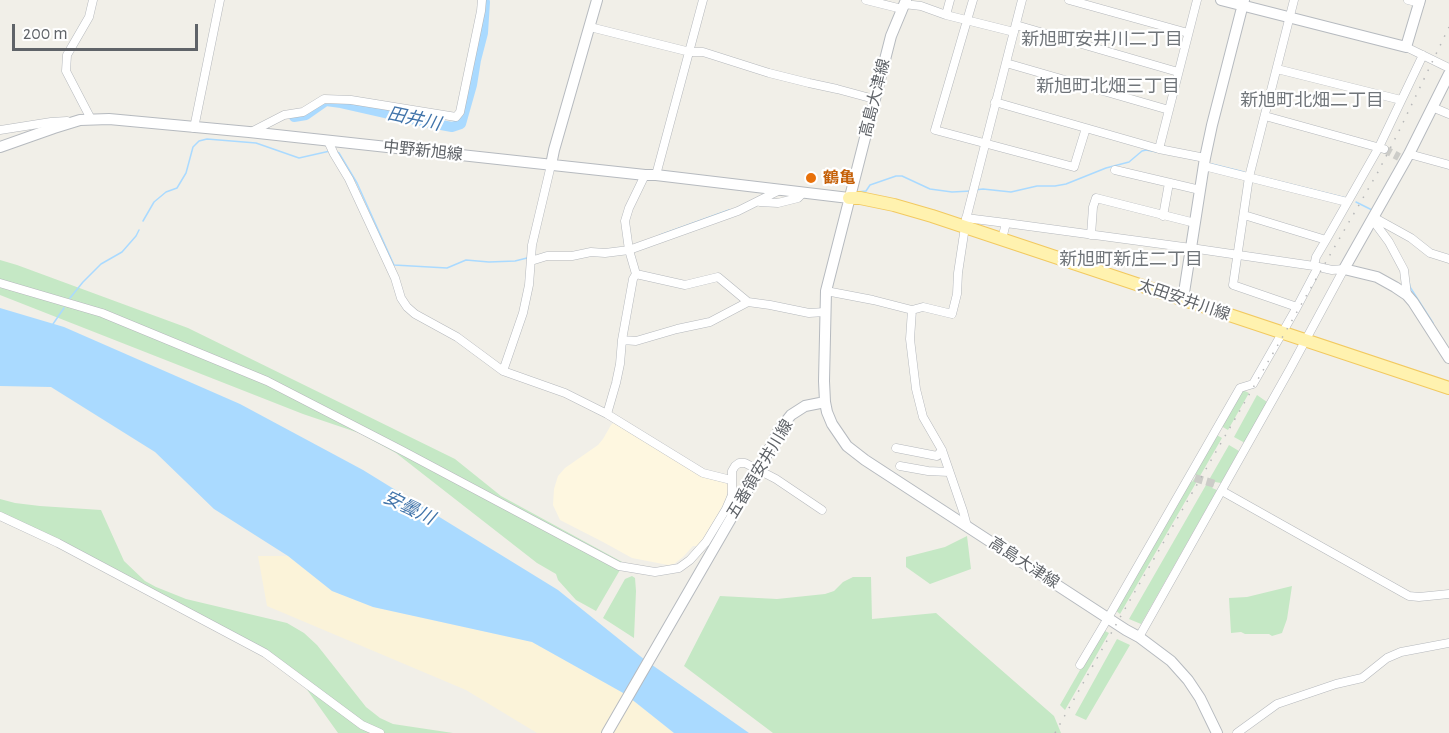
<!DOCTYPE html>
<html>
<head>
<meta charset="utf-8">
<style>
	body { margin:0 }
	#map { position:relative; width:1449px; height:733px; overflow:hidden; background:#f1efe8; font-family:"Alegreya Sans",sans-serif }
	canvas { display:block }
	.scale { position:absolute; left:12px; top:24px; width:186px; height:27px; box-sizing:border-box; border:3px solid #5f6368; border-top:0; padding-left:8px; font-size:18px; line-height:21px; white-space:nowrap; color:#5f6368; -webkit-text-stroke:4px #fff; paint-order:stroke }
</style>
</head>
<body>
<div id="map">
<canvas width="1449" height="733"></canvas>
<div class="scale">200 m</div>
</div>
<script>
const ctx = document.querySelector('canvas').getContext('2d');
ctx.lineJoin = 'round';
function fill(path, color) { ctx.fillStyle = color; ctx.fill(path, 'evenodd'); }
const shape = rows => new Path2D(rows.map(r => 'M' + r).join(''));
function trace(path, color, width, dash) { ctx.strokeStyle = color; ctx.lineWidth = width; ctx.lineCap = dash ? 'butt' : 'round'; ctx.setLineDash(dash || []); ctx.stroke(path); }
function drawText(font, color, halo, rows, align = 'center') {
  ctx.font = font + ' "Alegreya Sans","Noto Sans JP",sans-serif'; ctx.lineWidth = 4.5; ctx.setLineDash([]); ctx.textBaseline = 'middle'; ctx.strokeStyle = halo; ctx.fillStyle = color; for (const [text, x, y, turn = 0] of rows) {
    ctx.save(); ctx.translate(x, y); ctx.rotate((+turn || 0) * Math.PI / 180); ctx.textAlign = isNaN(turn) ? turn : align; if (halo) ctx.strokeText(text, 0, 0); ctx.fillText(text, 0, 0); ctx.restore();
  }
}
fill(shape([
	[615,421,729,485,725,502,699,546,693,546,683,557,674,564,668,565,632,558,603,542,560,520,553,505,554,489,558,476,565,468,598,445,603,439,611,425]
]), '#fef7e0');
fill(shape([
	[0,260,17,265,188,328,455,459,501,496,624,563,596,611,576,600,558,580,556,574,537,563,396,453,359,433,303,414,0,295],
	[1241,389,1249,393,1228,430,1221,426],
	[1257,395,1267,402,1245,443,1234,437],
	[1215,434,1222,438,1120,614,1115,610,1189,480,1192,482,1196,476,1194,472],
	[1229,445,1239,451,1221,483,1215,482,1212,488,1217,490,1141,624,1129,619],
	[0,499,15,503,40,506,101,510,124,561,145,581,156,587,186,599,287,623,304,633,317,645,366,707,380,718,393,724,453,733,338,733,298,677,285,666,92,560,0,520],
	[967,536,971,569,930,584,906,567,906,557,945,547],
	[632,576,635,578,636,591,634,638,603,618,625,579],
	[853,577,871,577,872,619,936,613,1054,716,1061,733,773,733,684,666,720,596,777,599,825,594,834,591,843,582],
	[1292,586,1287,619,1282,633,1272,636,1269,634,1245,634,1241,632,1231,633,1229,598,1247,597],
	[1103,630,1109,633,1065,710,1060,705],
	[1117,639,1130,645,1086,720,1075,715]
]), '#c5e8c5');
fill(shape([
	[258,556,288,556,332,591,373,607,532,642,625,694,674,733,537,733,466,690,267,606]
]), '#fbf3d9');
fill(shape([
	[0,308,64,327,240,404,363,470,558,590,645,660,749,733,674,733,625,694,532,642,373,607,332,591,288,556,214,509,155,452,51,387,0,386]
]), '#aadaff');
trace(shape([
	[337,152,339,153,357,183,394,265,447,268,466,260,489,262,515,261,527,258],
	[1188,158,1197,160],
	[1212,164,1244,172],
	[1257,176,1346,198],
	[975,190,983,189,1011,192,1037,186,1055,186,1066,184,1106,168,1129,162,1142,151,1146,150,1157,152],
	[857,192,866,191,870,185,896,176,902,176,930,189,952,192,971,191],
	[1356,202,1372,210],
	[143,221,154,202,166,192,177,188,186,173,193,147,199,141,207,139,256,143,299,158,330,151],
	[660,235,729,210],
	[1409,281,1410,287,1433,323],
	[70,298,83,282,101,264,122,252,136,236,139,230],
	[53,324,64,308]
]), '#aadaff', 1.5);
trace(shape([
	[294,117,306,115,326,101,341,103,425,122,452,127,461,124,472,85,476,60,483,33,485,2]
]), '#aadaff', 10);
trace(shape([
	[1384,149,1399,157],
	[1195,478,1215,484]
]), '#ccccc8', 8, [8, 4]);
const street = shape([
	[866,0,902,9],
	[973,0,935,130,1074,167,1086,128],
	[1069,0,1188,33],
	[1294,0,1249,177,1233,285,1297,307,1318,267],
	[1408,0,1420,3],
	[904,4,921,6,946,15,1014,32],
	[946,15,950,0],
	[1016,25,1178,72],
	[590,27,690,52,703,52,769,73,809,83,837,89,874,99],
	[1406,47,1449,68],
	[1006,63,1169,110],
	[1277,69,1401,100],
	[995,102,1159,149,1197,0],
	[1432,107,1449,114],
	[1265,116,1384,149],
	[91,119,66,71,67,55,89,17,93,0],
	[194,128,220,0],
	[0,130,51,122,67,121],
	[251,132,284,115,303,112,324,99,351,100,456,117,460,112,481,11,482,0],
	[328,141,334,154,349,179,382,250,395,278,401,298,407,307,415,314,457,337,503,371,565,393,607,414,703,473,731,480],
	[1159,149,1205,158],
	[1409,154,1449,165],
	[1204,166,1347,202],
	[1115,170,1200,190],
	[656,175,703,0],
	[760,202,778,203,798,198,803,193],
	[1244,215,1326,240,1379,147,1423,55],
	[1163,216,1169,183],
	[1373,217,1411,238,1430,253,1449,259],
	[966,218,1006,223],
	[1372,219,1389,242,1404,270,1407,295],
	[964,227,1022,0],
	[1091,235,1093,207,1096,198,1195,223],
	[1002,239,1006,223,1191,248,1314,266,1332,270,1344,269],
	[531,261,547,256,572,256,591,252,605,253,629,250,738,211,780,190],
	[1314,266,1316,257,1326,240],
	[636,274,685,285,718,277,748,302],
	[0,283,102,313,267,381,401,450,619,566,655,572,679,568,690,560,706,542,726,509,732,495,732,471,735,466,739,463,745,463,776,479,822,510],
	[826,291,873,300,912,310,923,307,952,314,957,294,958,273,965,227],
	[912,310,910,339,916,389,923,417,942,450,963,511,967,526],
	[622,340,636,341,677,329,710,322,748,302,770,305,809,313,825,312],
	[503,371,523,313,529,285,532,245,551,165],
	[607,414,616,383,620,364,622,340,633,279,636,274,629,250,625,221,629,208,645,175],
	[896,448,937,456,942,450],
	[900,466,928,471,949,472],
	[1222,491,1409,596,1419,597,1449,594],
	[0,516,58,543,265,653,362,725,380,733],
	[1139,637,1290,369,1344,269],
	[1080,665,1108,618,1240,388,1253,384,1297,307],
	[1237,733,1277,704,1336,684,1362,678,1387,658,1401,652,1449,643]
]);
const secondary = shape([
	[906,0,891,36,826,291,824,381,825,402,827,412,832,424,847,446,865,460,1126,630,1139,637,1171,661,1188,680,1200,698,1217,733],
	[1221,0,1406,47,1420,0],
	[1449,74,1409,154,1344,269,1377,277,1395,287,1407,295,1413,302,1449,358],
	[0,147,54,128,80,120,109,119,249,132,645,175,656,175,849,198],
	[551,165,554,150,597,0],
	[1183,299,1205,158,1212,125,1244,0],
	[607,733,759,470,779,430,791,415,805,406,825,402]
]);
const primary = shape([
	[849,198,860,198,894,205,932,216,1449,388]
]);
trace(street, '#b5b8bc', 9);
trace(secondary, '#b6babf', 12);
trace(primary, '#f2c960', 14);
trace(street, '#fff', 8);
trace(secondary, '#fff', 10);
trace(primary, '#fff2af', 12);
trace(shape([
	[1055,733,1122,614,1378,172,1399,131,1449,27]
]), '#b6b7b8', 1.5, [1.5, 8]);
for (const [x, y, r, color] of [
	[811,178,6,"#e8710a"]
]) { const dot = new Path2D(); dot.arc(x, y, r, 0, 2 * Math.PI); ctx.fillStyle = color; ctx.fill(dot); trace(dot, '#fff', 2); }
drawText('16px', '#5f6368', '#fff', [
	["高島大津線",875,98,-76],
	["中野新旭線",423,151,6],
	["太田安井川線",1184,300,19],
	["五番領安井川線",760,469,-59],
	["高島大津線",1024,563,33]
]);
drawText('bold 16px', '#c56008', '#fff', [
	["鶴亀",823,178]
], 'left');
drawText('18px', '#70757a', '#fff', [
	["新旭町安井川二丁目",1102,40],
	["新旭町北畑三丁目",1108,87],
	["新旭町北畑二丁目",1312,101],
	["新旭町新庄二丁目",1131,260]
]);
drawText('italic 18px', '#4174aa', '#fff', [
	["田井川",414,119,12],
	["安曇川",409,508,26]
]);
</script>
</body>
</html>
